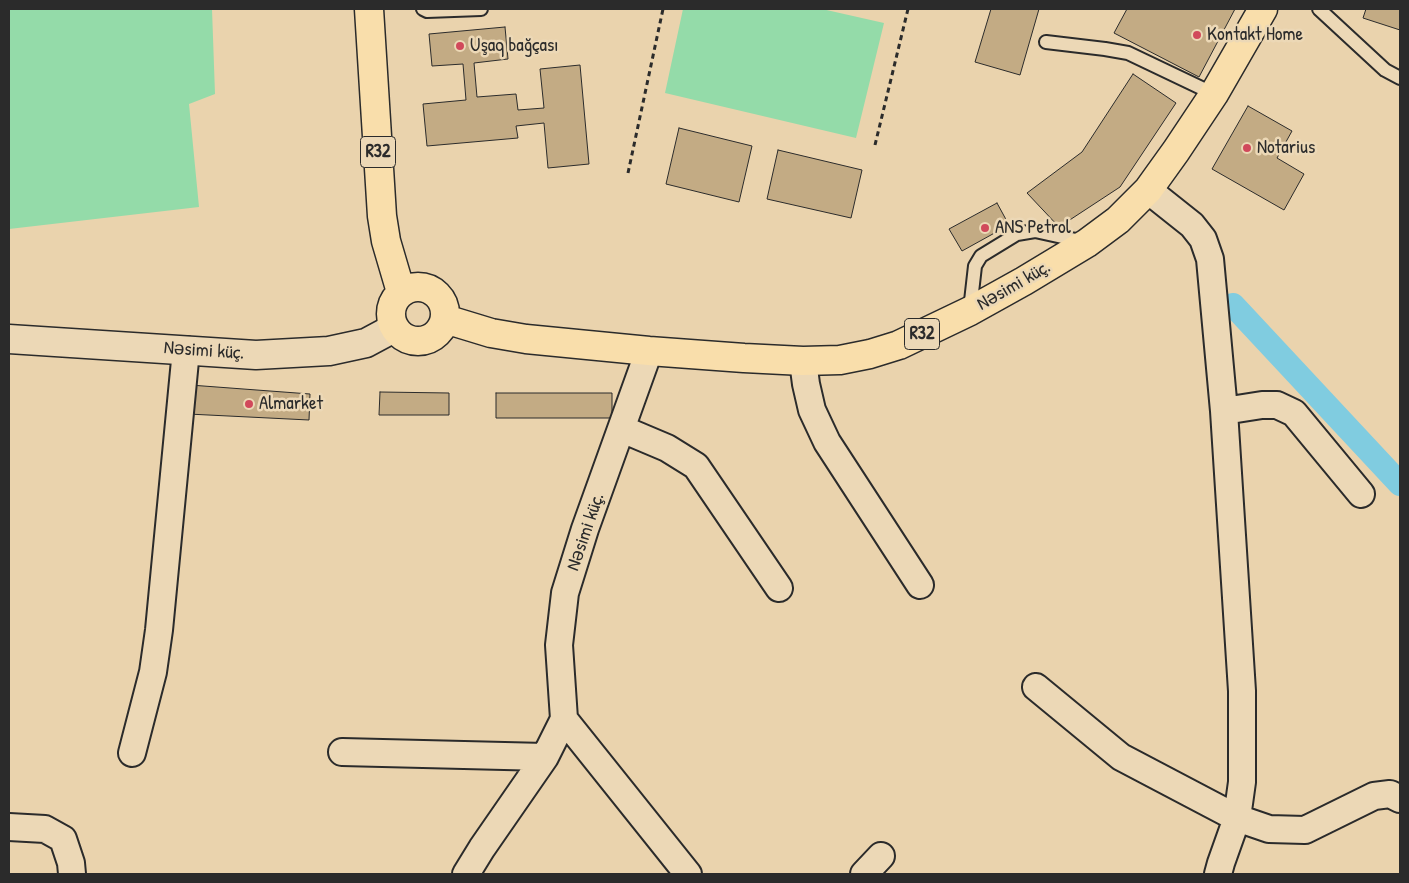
<!DOCTYPE html>
<html>
<head>
<meta charset="utf-8">
<style>
	body { margin:0 }
	#map { position:relative; width:1409px; height:883px; overflow:hidden; background:#ead3ad; font-family:"Patrick Hand",sans-serif }
	canvas { display:block }
	.frame { position:absolute; inset:0; border:10px solid #2b2b2b; pointer-events:none }
</style>
</head>
<body>
<div id="map">
<canvas width="1409" height="883"></canvas>
<div class="frame"></div>
</div>
<script>
const ctx = document.querySelector('canvas').getContext('2d');
ctx.lineJoin = 'round';
function fill(path, color) { ctx.fillStyle = color; ctx.fill(path, 'evenodd'); }
const shape = rows => new Path2D(rows.map(r => 'M' + r).join(''));
function trace(path, color, width, dash) { ctx.strokeStyle = color; ctx.lineWidth = width; ctx.lineCap = dash ? 'butt' : 'round'; ctx.setLineDash(dash || []); ctx.stroke(path); }
function drawText(font, color, halo, rows, align = 'center') {
  ctx.font = font + ' "Patrick Hand",sans-serif'; ctx.lineWidth = 5; ctx.setLineDash([]); ctx.textBaseline = 'middle'; ctx.strokeStyle = halo; ctx.fillStyle = color; for (const [text, x, y, turn = 0] of rows) {
    ctx.save(); ctx.translate(x, y); ctx.rotate((+turn || 0) * Math.PI / 180); ctx.textAlign = isNaN(turn) ? turn : align; if (halo) ctx.strokeText(text, 0, 0); ctx.fillText(text, 0, 0); ctx.restore();
  }
}
fill(shape([
	[9,9,212,9,215,94,189,104,199,207,9,229],
	[683,9,822,9,884,23,856,138,665,93]
]), '#94dba9');
trace(shape([
	[1233,305,1400,484]
]), '#80cce0', 24);
const building = shape([
	[991,9,1039,9,1020,75,975,62,991,9],
	[1127,9,1235,9,1199,77,1114,33,1127,9],
	[1366,9,1400,9,1400,30,1363,18,1366,9],
	[505,27,508,59,474,63,477,97,516,94,518,110,544,108,540,69,580,65,589,164,548,168,544,123,516,126,518,138,427,146,423,104,466,100,463,64,432,66,429,34,505,27],
	[1133,74,1176,103,1120,187,1059,227,1027,193,1082,152,1133,74],
	[1248,106,1292,131,1277,158,1304,174,1284,210,1212,169,1248,106],
	[679,128,752,146,739,202,666,184,679,128],
	[778,150,862,170,851,218,767,199,778,150],
	[997,203,1009,225,962,251,949,229,997,203],
	[190,385,310,394,309,420,188,414,190,385],
	[380,392,449,393,449,415,379,415,380,392],
	[496,393,612,393,612,418,496,418,496,393]
]);
fill(building, '#c3ab84');
trace(building, '#2b2b2b', 1);
const lane = shape([
	[423,9,427,11,481,9],
	[1319,9,1385,70,1400,78],
	[1046,42,1105,49,1128,53,1214,94],
	[970,310,975,266,981,256,1017,234,1035,231,1085,242]
]);
const street = shape([
	[1148,190,1192,225,1203,239,1210,259,1224,411,1242,691,1242,782,1237,818,1221,863,1218,874],
	[803,361,806,384,812,410,827,442,920,585],
	[1224,411,1262,405,1277,405,1294,413,1361,494],
	[622,429,667,448,696,466,779,588],
	[1036,687,1121,757,1237,818,1269,829,1305,830,1374,796,1390,794,1400,799],
	[564,719,688,874],
	[342,752,545,757],
	[132,753,153,672,159,630,186,350],
	[9,827,45,829,63,839,71,863,72,874],
	[466,874,482,848,545,757,564,719,559,645,565,593,585,529,649,351],
	[864,874,881,856]
]);
const secondary = shape([
	[9,339,256,355,329,351,366,343,394,328]
]);
const primary = shape([
	[369,9,382,216,386,241,401,292],
	'391 314a27 27 0 1 1 54 0a27 27 0 1 1-54 0Z',
	[445,319,491,333,526,339,649,351,744,358,803,361,840,360,870,354,899,345,970,311,1024,281,1087,243,1118,220,1148,190,1176,151,1214,94,1263,9]
]);
trace(lane, '#2b2b2b', 16);
trace(street, '#2b2b2b', 30);
trace(secondary, '#2b2b2b', 31);
trace(primary, '#2b2b2b', 31);
trace(shape([
	[875,145,908,9],
	[628,173,663,9]
]), '#2b2b2b', 3, [5, 4]);
trace(lane, '#ecd8b6', 12);
trace(street, '#ecd8b6', 26);
trace(secondary, '#ecd8b6', 28);
trace(primary, '#f9deab', 28);
for (const [x, y, r, color] of [
	[1197,35,5,"#d1495b"],
	[460,46,5,"#d1495b"],
	[1247,148,5,"#d1495b"],
	[985,228,5,"#d1495b"],
	[249,404,5,"#d1495b"]
]) { const dot = new Path2D(); dot.arc(x, y, r, 0, 2 * Math.PI); ctx.fillStyle = color; ctx.fill(dot); trace(dot, '#ecd8b6', 2); }
for (const [x, y, w] of [
	[378,152,35],
	[922,334,35]
]) { const box = new Path2D(); box.roundRect(x - w / 2, y - 15.5, w, 31, 4); ctx.fillStyle = '#ecd8b6'; ctx.fill(box); trace(box, '#2b2b2b', 1); }
drawText('bold 18px', '#2b2b2b', null, [
	["R32",378,152],
	["R32",922,334]
]);
drawText('19px', '#2b2b2b', '#ecd8b6', [
	["Kontakt Home",1207,35],
	["Uşaq bağçası",470,46],
	["Notarius",1257,148],
	["ANS Petrol",995,228],
	["Almarket",259,404]
], 'left');
drawText('19px', '#2b2b2b', '#ecd8b6', [
	["Nəsimi küç.",1014,286,-30],
	["Nəsimi küç.",204,351,4],
	["Nəsimi küç.",586,532,-71]
]);
</script>
</body>
</html>
